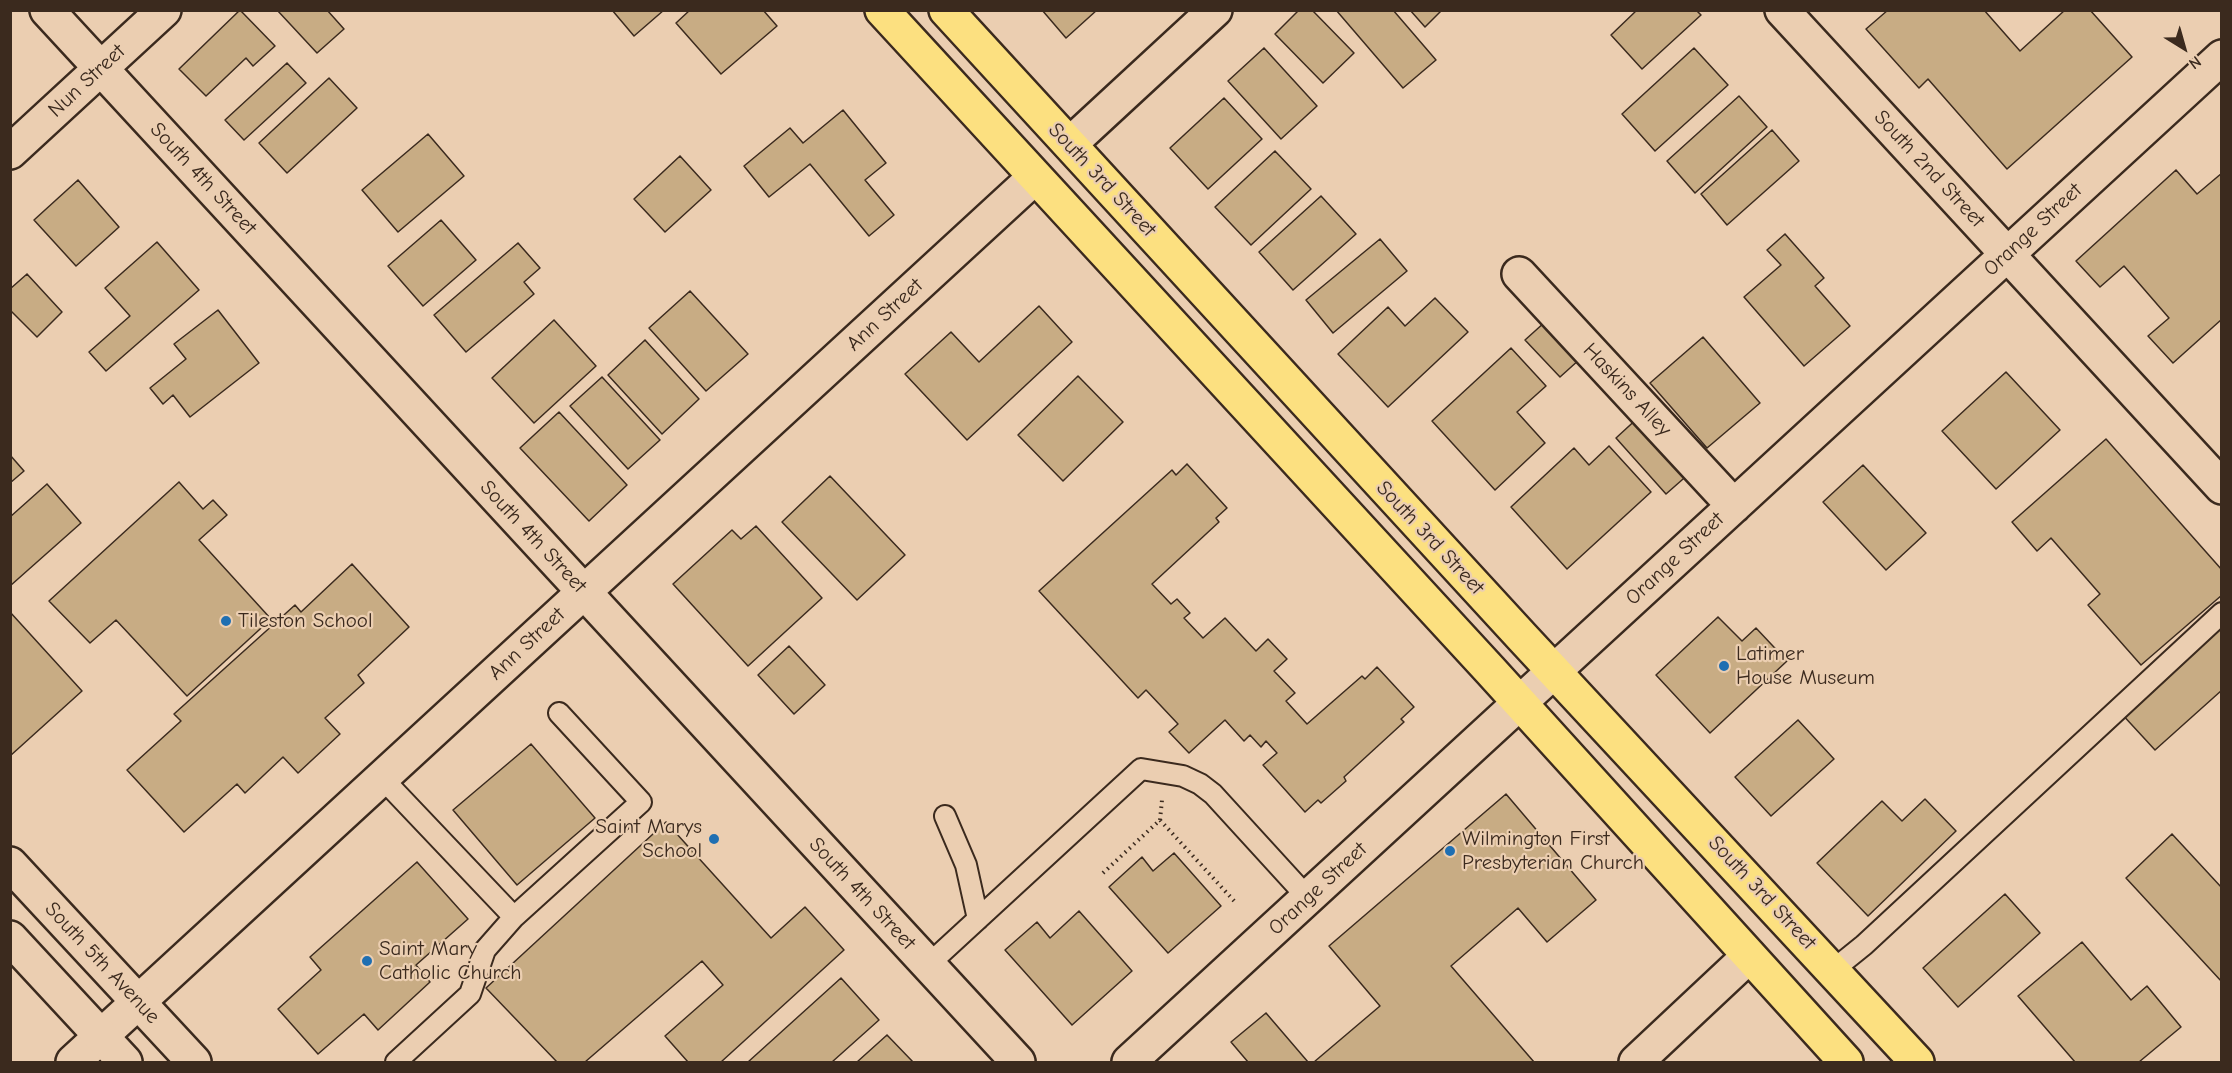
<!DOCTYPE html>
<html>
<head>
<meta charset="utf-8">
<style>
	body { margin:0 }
	#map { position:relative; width:2232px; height:1073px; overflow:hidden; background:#ebceb1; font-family:"Comic Neue",sans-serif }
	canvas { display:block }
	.frame { position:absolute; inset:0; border:12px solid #3b2a1e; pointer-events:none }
	.north { position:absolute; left:2154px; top:18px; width:60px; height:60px; -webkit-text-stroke:4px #ebceb1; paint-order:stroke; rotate:143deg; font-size:16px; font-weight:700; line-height:24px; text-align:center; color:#3b2a1e }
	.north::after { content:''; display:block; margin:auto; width:21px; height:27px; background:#3b2a1e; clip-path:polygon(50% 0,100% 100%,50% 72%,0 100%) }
</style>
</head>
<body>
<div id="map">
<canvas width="2232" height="1073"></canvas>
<div class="frame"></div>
<div class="north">N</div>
</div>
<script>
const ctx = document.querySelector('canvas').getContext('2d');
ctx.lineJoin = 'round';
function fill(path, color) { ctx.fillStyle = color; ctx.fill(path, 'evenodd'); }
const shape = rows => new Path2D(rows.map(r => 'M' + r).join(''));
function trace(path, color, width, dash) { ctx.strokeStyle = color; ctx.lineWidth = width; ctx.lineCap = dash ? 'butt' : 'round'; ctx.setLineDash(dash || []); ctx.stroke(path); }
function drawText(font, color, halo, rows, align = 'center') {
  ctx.font = font + ' "Comic Neue",sans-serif'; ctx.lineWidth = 4.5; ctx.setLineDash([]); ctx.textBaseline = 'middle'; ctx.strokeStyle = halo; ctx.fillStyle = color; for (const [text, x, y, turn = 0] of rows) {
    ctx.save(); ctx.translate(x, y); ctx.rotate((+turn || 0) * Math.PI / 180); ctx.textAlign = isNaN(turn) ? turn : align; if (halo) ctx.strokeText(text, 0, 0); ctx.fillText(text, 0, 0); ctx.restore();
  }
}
const building = shape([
	[240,10,275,46,253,66,246,58,206,96,179,69,240,10],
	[277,10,327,10,344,29,317,53,277,10],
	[612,10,664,10,634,36,612,10],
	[690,10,763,10,777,26,721,74,676,23,690,10],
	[1042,10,1097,10,1066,38,1042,10],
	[1299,10,1312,10,1354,53,1323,83,1275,34,1299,10],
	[1336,10,1393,10,1436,60,1403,88,1336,10],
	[1410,10,1442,10,1425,27,1410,10],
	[1637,10,1696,10,1701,15,1642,69,1611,35,1637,10],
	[1888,10,1984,10,2020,51,2065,10,2090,10,2132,57,2007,169,1928,79,1919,88,1866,29,1888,10],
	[1264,48,1317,106,1281,139,1228,81,1264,48],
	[1694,48,1728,85,1655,151,1622,114,1694,48],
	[287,63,306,83,244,140,225,120,287,63],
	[329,78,357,108,287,173,259,143,329,78],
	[1739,96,1767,127,1695,193,1667,161,1739,96],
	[1224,98,1262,139,1208,189,1170,148,1224,98],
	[843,110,886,163,865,180,894,215,869,236,810,164,769,197,744,166,790,128,803,143,843,110],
	[1772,130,1799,161,1727,225,1701,194,1772,130],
	[428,134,464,176,398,232,362,190,428,134],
	[1275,151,1311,189,1251,245,1215,207,1275,151],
	[680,156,711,190,665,232,634,199,680,156],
	[2176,170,2197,194,2222,173,2222,319,2173,363,2148,336,2169,318,2124,266,2100,287,2076,261,2176,170],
	[78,180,119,227,76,266,34,220,78,180],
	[1321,196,1356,234,1293,290,1259,252,1321,196],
	[441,220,476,260,423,306,388,266,441,220],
	[1785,234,1824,278,1815,286,1850,326,1804,366,1744,297,1781,265,1767,250,1785,234],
	[1380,239,1407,271,1333,333,1306,300,1380,239],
	[157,242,199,290,106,371,89,352,130,316,105,288,157,242],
	[518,243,540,268,524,282,534,294,466,352,434,315,518,243],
	[27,274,62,312,37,337,10,310,10,289,27,274],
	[690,291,748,354,706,391,649,328,690,291],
	[1435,298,1468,332,1388,407,1338,354,1388,307,1405,326,1435,298],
	[1039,306,1072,342,967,440,905,374,951,332,979,362,1039,306],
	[218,310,259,363,190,417,173,395,163,404,150,388,186,359,174,344,218,310],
	[554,320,596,366,534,423,492,378,554,320],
	[1545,322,1580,359,1560,377,1525,340,1545,322],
	[1703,337,1760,403,1707,448,1650,383,1703,337],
	[645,340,699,399,662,434,608,375,645,340],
	[1511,348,1546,386,1517,412,1545,443,1495,490,1432,421,1511,348],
	[2006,372,2060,430,1996,489,1942,431,2006,372],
	[1078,376,1123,422,1063,481,1018,435,1078,376],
	[602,377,660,440,628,469,570,406,602,377],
	[559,412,627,485,589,521,520,448,559,412],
	[1641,415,1691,472,1666,494,1616,438,1641,415],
	[2106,439,2222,570,2222,595,2141,665,2088,605,2100,594,2051,538,2037,551,2012,522,2106,439],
	[1609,446,1651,492,1567,569,1511,507,1574,448,1589,465,1609,446],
	[10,455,24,471,10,483,10,455],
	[1187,464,1227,508,1216,518,1219,522,1152,584,1171,604,1177,599,1190,613,1184,618,1203,638,1225,618,1256,651,1268,639,1287,659,1274,671,1295,693,1286,701,1307,724,1362,676,1365,679,1377,667,1414,707,1401,719,1404,722,1344,777,1346,781,1321,803,1318,800,1305,812,1263,765,1277,753,1266,741,1261,747,1250,735,1244,741,1225,720,1189,753,1169,732,1178,724,1146,690,1138,698,1039,591,1172,470,1176,475,1187,464],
	[1863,465,1926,533,1886,570,1823,502,1863,465],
	[830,476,905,555,857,600,782,522,830,476],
	[179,482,203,509,213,500,227,515,199,540,271,619,187,696,116,620,90,643,49,601,179,482],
	[47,484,81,523,10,586,10,517,47,484],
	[756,526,822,598,748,666,673,584,732,530,741,539,756,526],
	[352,564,409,627,358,675,364,683,325,718,340,734,298,773,283,757,245,793,237,784,184,832,127,770,181,721,174,714,295,605,301,612,352,564],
	[10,612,82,691,10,756,10,612],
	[1718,617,1742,641,1756,628,1787,661,1710,733,1656,675,1718,617],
	[2222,620,2222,690,2155,750,2120,712,2222,620],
	[789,646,825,685,794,714,758,675,789,646],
	[1798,720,1834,759,1771,816,1735,777,1798,720],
	[531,744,595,818,517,885,453,810,531,744],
	[1506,794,1596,900,1547,942,1518,908,1451,966,1534,1062,1314,1062,1380,1006,1329,946,1506,794],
	[1925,799,1956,831,1868,916,1817,863,1882,801,1902,821,1925,799],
	[666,822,771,938,805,907,844,950,721,1062,688,1062,665,1036,723,985,702,961,585,1062,557,1062,486,988,666,822],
	[2172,834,2222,888,2222,982,2126,878,2172,834],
	[1174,853,1221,906,1168,953,1109,887,1142,857,1153,871,1174,853],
	[417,862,468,919,416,965,430,982,378,1030,364,1014,318,1054,278,1009,321,970,310,957,417,862],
	[2005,894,2040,933,1958,1007,1923,968,2005,894],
	[1079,911,1132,971,1072,1025,1005,950,1037,922,1050,938,1079,911],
	[2082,942,2131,1000,2147,986,2181,1027,2139,1062,2075,1062,2018,996,2082,942],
	[841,978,879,1020,832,1062,748,1062,841,978],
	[1266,1013,1308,1062,1248,1062,1231,1042,1266,1013],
	[887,1035,913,1062,857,1062,887,1035]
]);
fill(building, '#c8ac84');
trace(building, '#3b2a1e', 1.5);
const lane = shape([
	[382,778,514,917,485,950,470,994,396,1062],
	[945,816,966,865,978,919],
	[514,917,641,802,559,713],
	[928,965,1141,769,1183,776,1200,784,1213,794,1308,898],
	[1833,970,1864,945,2222,613]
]);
const street = shape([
	[47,10,1018,1062],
	[1782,10,2222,487],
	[1070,144,1215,10],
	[10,152,164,10],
	[1519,274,1734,506],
	[73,1062,1035,177],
	[1129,1062,2222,57],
	[1636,1062,1749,956]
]);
const secondary = shape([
	[10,864,194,1062],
	[10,938,125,1062]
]);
const primary = shape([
	[882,10,1490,670,1846,1062],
	[946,10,1523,638,1917,1062]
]);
trace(lane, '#3b2a1e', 24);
trace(street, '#3b2a1e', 38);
trace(secondary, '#3b2a1e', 38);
trace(primary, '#3b2a1e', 38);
trace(shape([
	[1160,820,1162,800],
	[1103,873,1160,820,1236,903]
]), '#3b2a1e', 4, [1.5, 4.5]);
trace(lane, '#ebceb1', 20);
trace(street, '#ebceb1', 33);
trace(secondary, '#ebceb1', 33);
trace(primary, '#fce080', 33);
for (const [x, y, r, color] of [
	[226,621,6,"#1f6fb2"],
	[1724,666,6,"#1f6fb2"],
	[714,839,6,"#1f6fb2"],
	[1450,851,6,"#1f6fb2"],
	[367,961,6,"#1f6fb2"]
]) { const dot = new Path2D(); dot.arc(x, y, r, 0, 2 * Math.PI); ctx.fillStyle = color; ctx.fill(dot); trace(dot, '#ebceb1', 2); }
drawText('21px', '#3b2a1e', '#ebceb1', [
	["Nun Street",87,81,-43],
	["South 2nd Street",1929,169,47],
	["South 4th Street",203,179,47],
	["South 3rd Street",1102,180,47],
	["Orange Street",2033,230,-43],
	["Ann Street",885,315,-43],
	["Haskins Alley",1627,390,47],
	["South 4th Street",533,537,47],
	["South 3rd Street",1430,538,47],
	["Orange Street",1675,559,-43],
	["Ann Street",527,644,-43],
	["Orange Street",1318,889,-43],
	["South 3rd Street",1762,893,47],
	["South 4th Street",862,894,47],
	["South 5th Avenue",102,963,47]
]);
drawText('21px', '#3b2a1e', '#ebceb1', [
	["Tileston School",238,621],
	["Latimer",1736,654],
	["House Museum",1736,678],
	["Saint Marys",702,827,"right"],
	["School",702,851,"right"],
	["Wilmington First",1462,839],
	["Presbyterian Church",1462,863],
	["Saint Mary",379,949],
	["Catholic Church",379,973]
], 'left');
</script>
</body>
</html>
